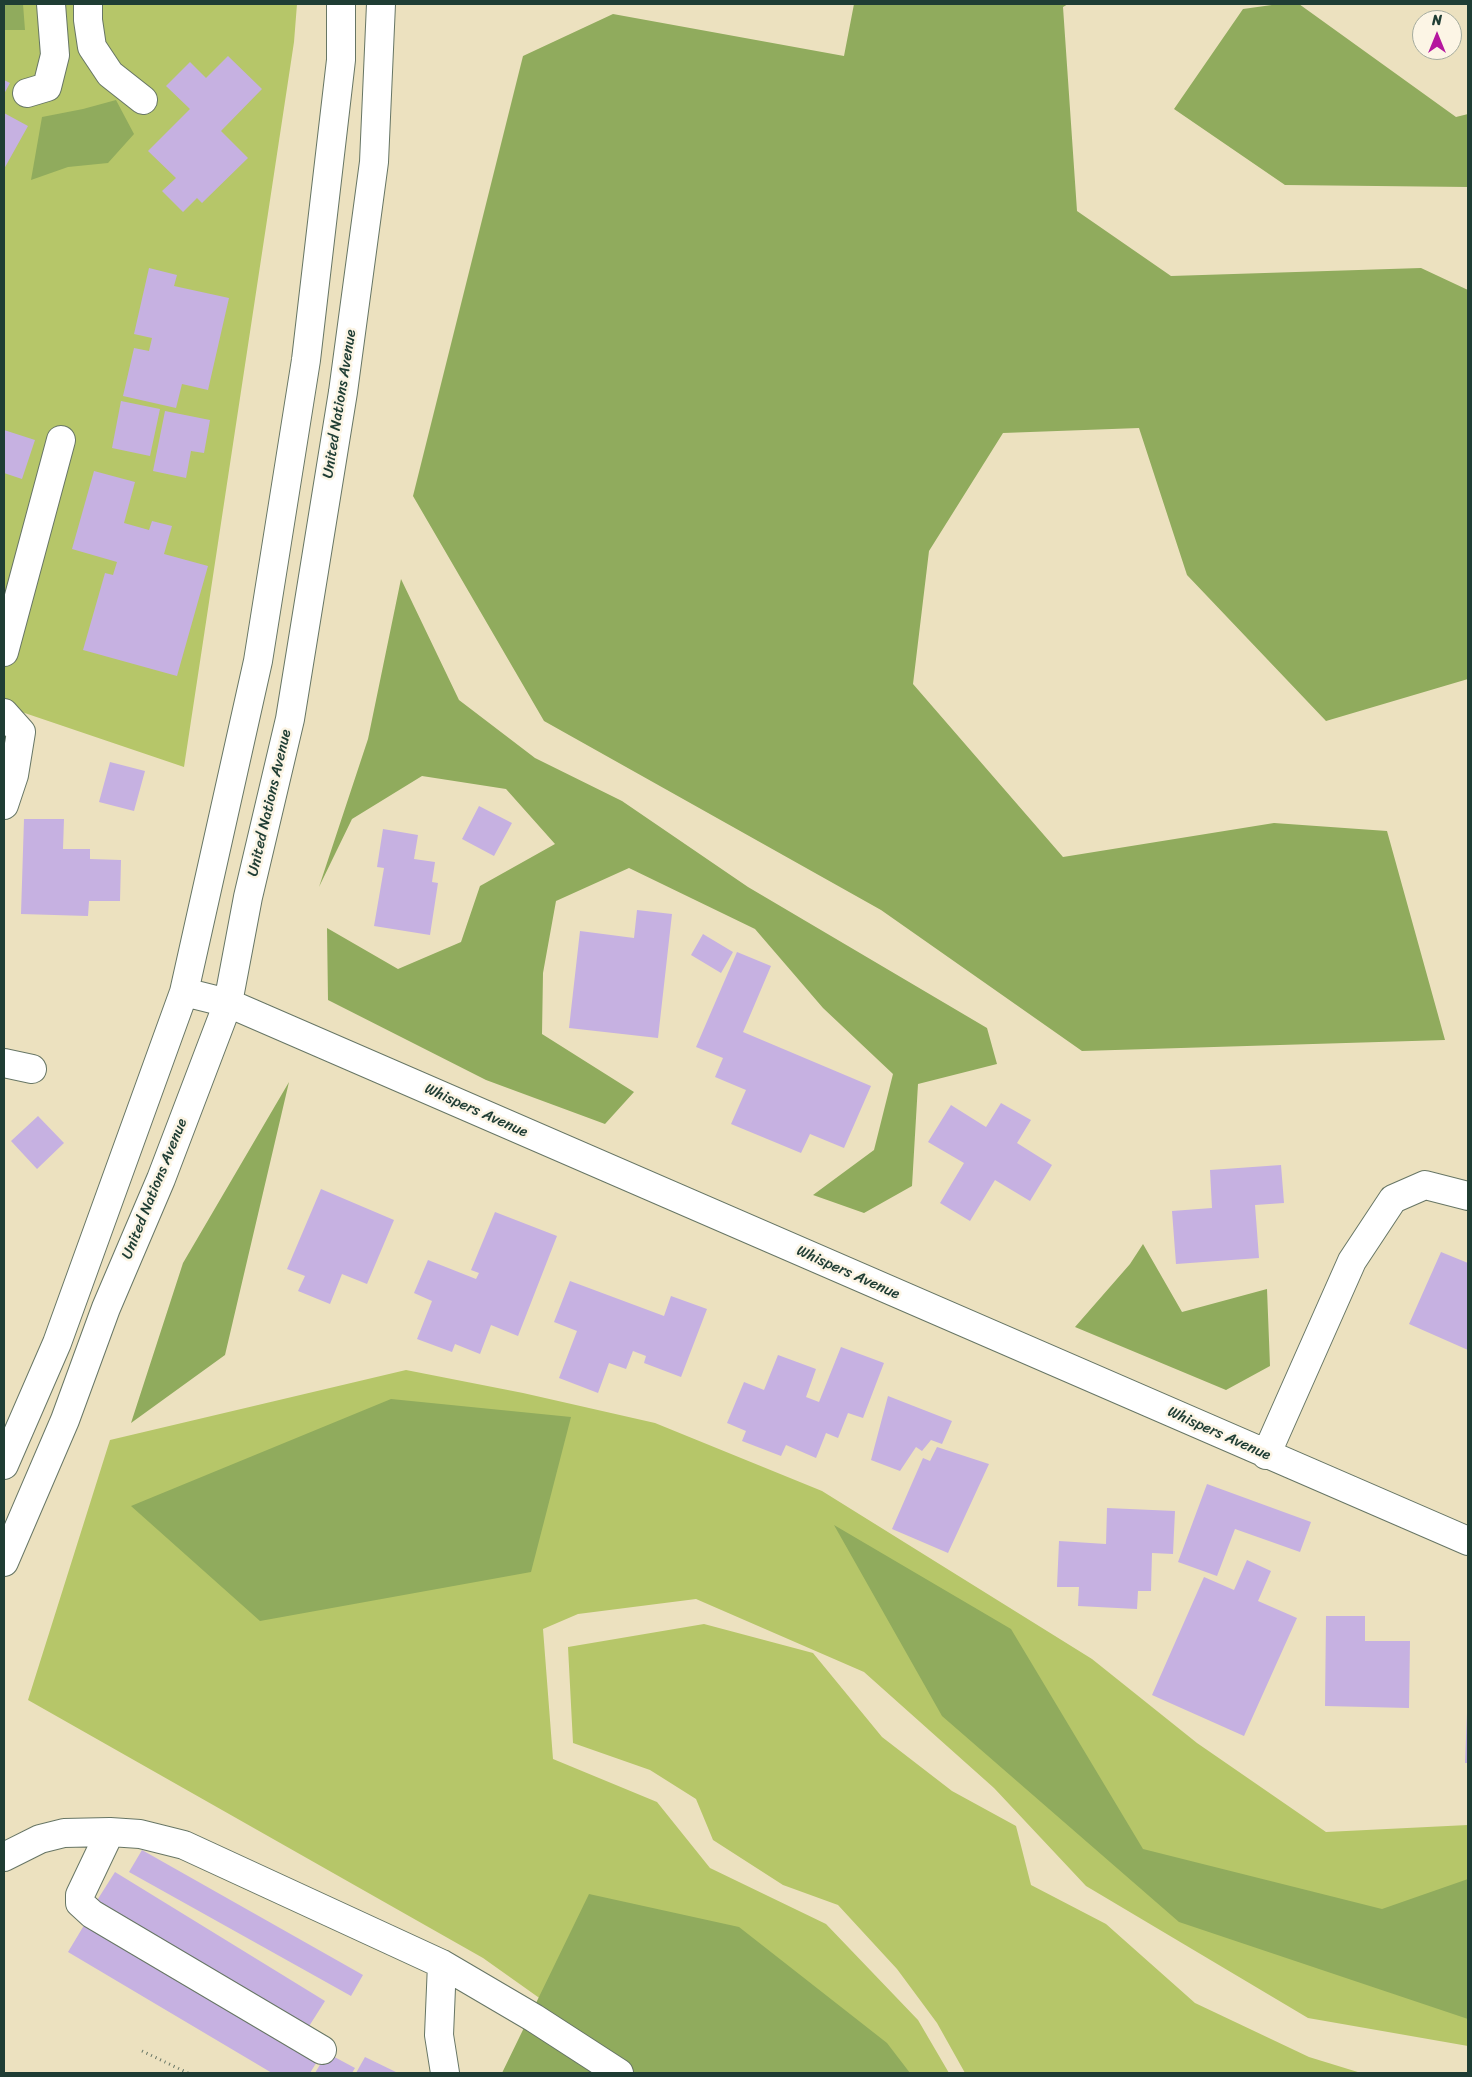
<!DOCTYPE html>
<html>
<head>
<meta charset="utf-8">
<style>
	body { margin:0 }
	#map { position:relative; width:1472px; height:2077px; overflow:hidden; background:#ece1bf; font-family:Sriracha,sans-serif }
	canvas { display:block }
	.frame { position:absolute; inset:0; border:5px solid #1f3d34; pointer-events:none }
	.north { position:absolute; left:1412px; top:10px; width:50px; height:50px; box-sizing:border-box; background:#fcf5e5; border:1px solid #a4ab9e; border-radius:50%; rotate:0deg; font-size:14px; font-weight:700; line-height:20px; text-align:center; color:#1f3d34 }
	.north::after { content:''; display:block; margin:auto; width:18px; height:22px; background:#b5179e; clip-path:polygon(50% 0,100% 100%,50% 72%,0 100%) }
</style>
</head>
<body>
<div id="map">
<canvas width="1472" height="2077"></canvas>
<div class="frame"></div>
<div class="north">N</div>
</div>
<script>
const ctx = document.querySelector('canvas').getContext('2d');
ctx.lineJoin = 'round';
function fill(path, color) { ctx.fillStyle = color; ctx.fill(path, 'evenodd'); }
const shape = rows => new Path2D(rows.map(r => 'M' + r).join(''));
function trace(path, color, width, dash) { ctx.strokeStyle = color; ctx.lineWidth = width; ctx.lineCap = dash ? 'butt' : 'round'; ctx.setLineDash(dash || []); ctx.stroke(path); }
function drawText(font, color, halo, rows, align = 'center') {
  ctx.font = font + ' Sriracha,sans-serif'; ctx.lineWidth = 5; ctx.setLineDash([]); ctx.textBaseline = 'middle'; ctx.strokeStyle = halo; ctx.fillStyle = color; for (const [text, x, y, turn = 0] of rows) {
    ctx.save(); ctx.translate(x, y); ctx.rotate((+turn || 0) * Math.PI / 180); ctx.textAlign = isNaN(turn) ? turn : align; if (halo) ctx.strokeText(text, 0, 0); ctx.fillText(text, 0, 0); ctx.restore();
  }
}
fill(shape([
	[4,4,297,4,294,42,184,767,4,706],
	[406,1370,523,1393,655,1423,822,1491,1092,1659,1197,1743,1326,1832,1468,1825,1468,2046,1308,2018,1086,1886,994,1788,864,1672,696,1599,578,1614,543,1629,553,1759,657,1802,710,1868,826,1924,918,2020,949,2073,645,2073,483,1958,28,1700,110,1440],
	[704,1624,813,1653,882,1737,952,1791,1016,1826,1031,1885,1106,1924,1195,2003,1309,2057,1361,2073,965,2073,937,2023,897,1969,838,1905,783,1885,713,1840,696,1799,650,1770,573,1743,568,1647]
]), '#b6c669');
fill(shape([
	[4,4,23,4,25,30,4,30],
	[854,4,1068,4,1063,7,1077,211,1171,276,1421,268,1468,290,1468,679,1326,721,1187,575,1139,428,1003,433,929,551,913,684,1063,857,1274,823,1387,831,1445,1040,1082,1051,881,910,544,721,413,496,523,56,613,14,844,56],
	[1279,4,1299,4,1456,117,1468,114,1468,187,1285,185,1174,109,1243,9],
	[116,100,134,134,108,163,68,167,31,180,42,117,83,109],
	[401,579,459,700,535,758,622,801,748,887,987,1028,997,1064,918,1084,912,1186,864,1213,813,1195,874,1150,893,1074,823,1008,755,929,629,868,556,901,543,973,542,1034,634,1092,605,1124,486,1080,328,1000,327,928,398,969,461,942,480,886,555,844,506,789,422,776,352,819,319,887,368,739],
	[289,1082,225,1355,131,1423,183,1263],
	[1143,1244,1182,1312,1267,1289,1270,1366,1226,1390,1075,1327,1130,1264],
	[391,1399,571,1417,531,1572,260,1621,131,1506],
	[834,1525,1011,1629,1143,1849,1382,1909,1468,1879,1468,2019,1179,1922,942,1716],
	[589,1894,739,1927,887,2043,910,2073,502,2073]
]), '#90ab5d');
fill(shape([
	[228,56,262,89,221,131,248,158,202,203,197,198,183,212,162,191,176,178,148,151,190,109,166,86,190,62,206,78],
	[4,80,10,83,4,94],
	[4,113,28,126,4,169],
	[149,268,177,275,174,286,229,298,208,390,182,384,176,408,123,396,134,348,149,351,152,338,134,334],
	[121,401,160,409,150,456,112,448],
	[165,411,210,420,204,453,191,451,186,478,153,471],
	[4,430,35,440,22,479,4,473],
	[94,471,135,482,124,523,149,530,152,521,172,526,164,554,208,566,177,676,83,650,105,573,113,575,117,562,72,549],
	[110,762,145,771,134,811,99,802],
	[479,806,512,823,494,856,462,839],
	[24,819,64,819,63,849,90,849,90,859,121,860,120,901,89,901,88,916,21,914],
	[383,829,418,835,414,859,435,862,432,882,438,883,430,935,374,926,384,868,377,867],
	[637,910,672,914,658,1038,569,1028,580,931,634,938],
	[703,934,733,952,721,973,691,955],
	[737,952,771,966,743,1032,871,1086,844,1148,810,1134,801,1153,731,1124,746,1090,715,1077,723,1058,696,1047],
	[1001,1103,1031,1120,1017,1143,1052,1165,1030,1201,995,1180,970,1221,940,1203,964,1163,928,1142,951,1105,986,1127],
	[38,1116,64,1143,37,1169,11,1141],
	[1281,1165,1284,1203,1255,1205,1259,1258,1176,1264,1172,1211,1212,1208,1210,1170],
	[321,1189,394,1220,367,1284,342,1274,330,1304,298,1291,305,1276,287,1269],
	[495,1212,557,1236,518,1336,491,1325,480,1354,455,1344,452,1352,417,1339,432,1301,414,1293,428,1260,476,1279,479,1273,471,1270],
	[1441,1252,1468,1263,1468,1350,1409,1324],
	[570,1281,664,1316,671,1296,707,1309,681,1377,644,1363,646,1356,633,1351,626,1369,609,1363,598,1393,559,1378,577,1331,554,1322],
	[841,1347,884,1363,863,1418,848,1413,838,1438,826,1433,816,1458,786,1445,781,1456,742,1441,746,1431,727,1423,744,1382,764,1390,778,1355,816,1369,806,1397,819,1402],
	[888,1396,952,1421,942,1444,931,1440,922,1451,916,1447,900,1471,871,1460],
	[937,1447,989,1464,948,1553,892,1529,923,1458,930,1461],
	[1207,1484,1311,1522,1300,1552,1235,1529,1217,1576,1178,1562],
	[1107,1508,1175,1511,1173,1554,1152,1553,1151,1591,1138,1591,1137,1609,1078,1606,1079,1587,1057,1587,1059,1541,1106,1544],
	[1247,1560,1271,1571,1258,1601,1297,1618,1244,1736,1152,1695,1204,1577,1234,1590],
	[1326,1616,1365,1616,1365,1641,1410,1641,1409,1708,1325,1706],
	[1467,1713,1468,1713,1468,1763,1465,1763],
	[142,1850,363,1975,351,1996,129,1872],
	[115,1872,325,2001,306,2031,96,1902],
	[86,1922,318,2060,310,2073,272,2073,68,1952],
	[327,2053,355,2068,352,2073,315,2073],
	[365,2057,398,2073,356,2073]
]), '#c6b1e1');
const minor = shape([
	[88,4,88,20,92,47,110,74,143,100],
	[27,93,47,87,55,55,51,4],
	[4,652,61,440],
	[4,713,21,732,14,775,4,805],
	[184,992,228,1003,1468,1541],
	[4,1063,32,1069],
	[1266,1455,1352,1261,1393,1199,1425,1185,1468,1196],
	[4,1465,57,1343,184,992,258,661,306,360,341,60,341,4],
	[4,1562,65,1420,106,1308,161,1179,228,1003,248,897,290,719,343,392,374,162,381,4],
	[110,1832,80,1895,80,1903,92,1914,322,2050],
	[4,1857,40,1839,64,1833,110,1832,140,1834,184,1845,442,1964,534,2018,619,2073],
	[442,1964,439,2035,445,2073]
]);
trace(minor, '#677665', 30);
trace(shape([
	[142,2051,188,2073]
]), '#677665', 3, [1, 4]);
trace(minor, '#fff', 28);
drawText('15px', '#1f3d34', '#fcf5e5', [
	["United Nations Avenue",340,404,-81],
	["United Nations Avenue",270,803,-77],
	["Whispers Avenue",476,1111,24],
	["United Nations Avenue",155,1189,-68],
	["Whispers Avenue",848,1273,24],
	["Whispers Avenue",1219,1434,24]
]);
</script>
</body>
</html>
